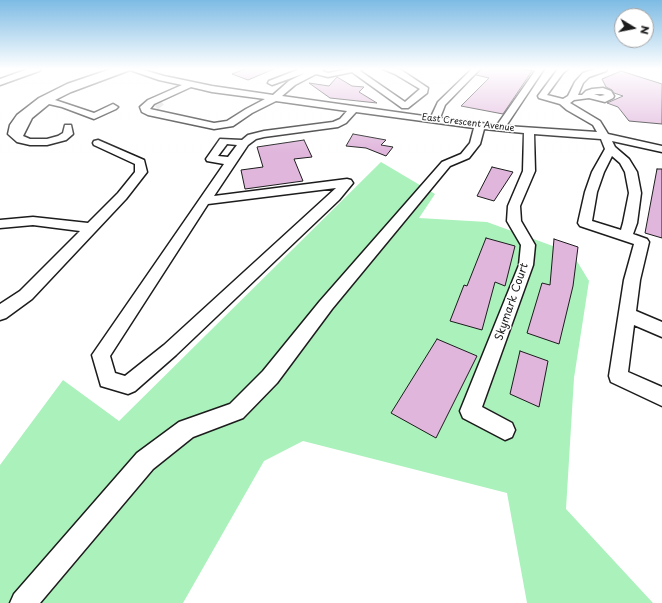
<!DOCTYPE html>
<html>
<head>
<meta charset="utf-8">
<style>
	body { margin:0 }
	#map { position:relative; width:662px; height:603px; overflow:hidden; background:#fff; font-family:"Playpen Sans",sans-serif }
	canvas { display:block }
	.north { position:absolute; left:614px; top:8px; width:40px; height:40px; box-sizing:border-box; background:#fff; border:1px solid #a4a4a4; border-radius:50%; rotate:100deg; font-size:11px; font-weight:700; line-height:16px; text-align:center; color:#1c1c1c }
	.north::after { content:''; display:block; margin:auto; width:14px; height:18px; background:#1c1c1c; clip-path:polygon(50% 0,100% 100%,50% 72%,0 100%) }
</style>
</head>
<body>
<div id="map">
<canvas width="662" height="603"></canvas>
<div class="north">N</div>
</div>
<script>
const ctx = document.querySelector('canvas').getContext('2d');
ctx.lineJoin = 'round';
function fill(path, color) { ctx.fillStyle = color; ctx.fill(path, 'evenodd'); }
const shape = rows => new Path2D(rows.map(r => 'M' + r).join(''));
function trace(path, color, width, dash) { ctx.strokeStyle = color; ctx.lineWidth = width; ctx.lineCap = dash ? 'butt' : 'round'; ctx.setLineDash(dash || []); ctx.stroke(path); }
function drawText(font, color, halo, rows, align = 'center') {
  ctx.font = font + ' "Playpen Sans",sans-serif'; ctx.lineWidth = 3; ctx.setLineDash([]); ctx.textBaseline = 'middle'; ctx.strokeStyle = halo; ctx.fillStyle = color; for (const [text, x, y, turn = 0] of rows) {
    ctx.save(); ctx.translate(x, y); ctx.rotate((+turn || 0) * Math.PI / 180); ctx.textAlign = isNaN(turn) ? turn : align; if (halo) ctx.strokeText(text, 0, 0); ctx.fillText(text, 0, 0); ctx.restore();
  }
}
fill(shape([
	[381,162,435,194,419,218,487,222,572,253,589,281,574,378,566,509,653,603,527,603,507,493,303,441,264,461,183,603,0,603,0,465,63,380,119,421]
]), '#abf1bc');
const building = shape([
	[245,69,274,69,248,80,232,74,245,69],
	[481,69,520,69,532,71,503,114,461,106,489,78,476,75,481,69],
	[621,71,662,84,662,124,629,121,618,107,607,103,623,96,614,93,612,90,606,87,602,79,621,71],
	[337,77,352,86,364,87,359,92,377,103,330,98,309,83,329,86,337,77],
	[353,134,386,140,381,145,393,147,386,156,366,148,346,146,353,134],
	[304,140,312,157,294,159,303,181,245,189,241,170,263,167,257,147,304,140],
	[492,167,513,172,494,201,477,196,492,167],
	[657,169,662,169,662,238,645,233,657,169],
	[486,238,515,246,505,286,495,282,482,330,450,321,464,285,467,286,486,238],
	[554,239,578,247,573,286,559,344,527,333,542,283,550,285,554,239],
	[437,339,477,356,436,438,391,413,437,339],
	[520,351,548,361,539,407,510,394,520,351]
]);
fill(building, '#e0b6dc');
trace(building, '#1c1c1c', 1);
trace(shape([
	[155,106,161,101]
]), '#ddd', 9, [9, 4.5]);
const minor = shape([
	[111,69,140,69,164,76,212,86,273,95,289,81,305,73,272,85,268,83,269,81,300,69,324,69,322,71,328,73,348,69,362,69,360,71,405,102,420,89,395,74,383,69,395,69,401,70,428,88,427,93,408,108,402,108,352,72,328,77,316,74,295,85,282,96,431,117,438,102,472,69,480,69,445,105,440,118,497,125,535,71,532,69,544,69,506,126,597,132,593,125,567,110,560,104,539,98,538,96,558,69,568,69,563,73,547,95,563,99,568,96,575,82,583,73,596,69,607,69,606,71,589,77,583,83,578,95,582,95,586,91,592,89,603,88,611,91,614,96,613,98,605,102,589,98,574,100,570,103,600,121,608,134,662,146,662,152,612,141,615,147,629,159,637,172,641,193,637,223,633,234,647,239,649,242,640,280,636,311,662,322,662,337,634,325,628,372,662,387,662,406,611,382,609,376,624,280,634,244,580,226,578,223,585,192,592,172,605,149,601,139,534,134,535,171,520,206,521,221,535,245,533,265,482,407,512,423,515,430,512,437,505,440,463,418,460,411,519,265,521,245,507,221,508,206,523,171,524,133,484,129,480,144,469,158,450,166,332,309,277,383,243,418,193,437,153,469,40,603,10,603,14,594,137,453,179,422,230,404,263,371,320,301,442,162,461,154,470,143,474,128,356,112,346,123,338,127,264,137,256,139,248,145,214,196,347,179,351,180,353,183,339,200,176,355,135,391,128,394,101,386,92,355,224,164,207,161,206,159,220,139,242,140,248,135,264,131,333,122,340,119,347,111,276,101,252,113,233,126,214,129,148,115,142,112,140,107,148,100,182,85,159,80,130,70,71,92,55,100,94,113,113,104,118,107,116,109,94,119,62,107,49,104,32,118,23,136,30,139,47,139,58,136,63,133,65,125,71,125,73,134,66,140,47,145,30,145,17,142,8,134,10,125,17,115,39,98,67,84,111,69],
	[191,87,212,92,265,99,246,109,227,121,214,123,150,109,154,104,191,87],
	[594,94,602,94,605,95,600,96,594,94],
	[227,144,237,145,228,157,218,156,227,144],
	[612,156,620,163,625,172,629,193,623,223,621,230,592,221,597,192,604,172,612,156],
	[336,188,164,345,125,376,115,373,110,356,208,204,336,188],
	[98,140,144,160,147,172,126,199,32,299,6,318,0,320,0,304,20,291,80,231,33,225,0,228,0,220,33,217,88,223,118,193,135,172,135,164,94,145,93,143,94,141,98,140]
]);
const major = shape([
	[28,69,41,69,39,71,0,85,0,79,28,69]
]);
trace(minor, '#1c1c1c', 3);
trace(major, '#1c1c1c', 3);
fill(minor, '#fff');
fill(major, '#fff');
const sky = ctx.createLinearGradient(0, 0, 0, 153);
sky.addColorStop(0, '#7dbbe4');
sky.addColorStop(0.45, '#fff');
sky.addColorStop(1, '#ffffff00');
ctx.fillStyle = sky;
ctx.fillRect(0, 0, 662, 153);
drawText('9px', '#1c1c1c', '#fff', [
	["East Crescent Avenue",468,123,7]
]);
drawText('11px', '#1c1c1c', '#fff', [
	["Skymark Court",512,302,-71]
]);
</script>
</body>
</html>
